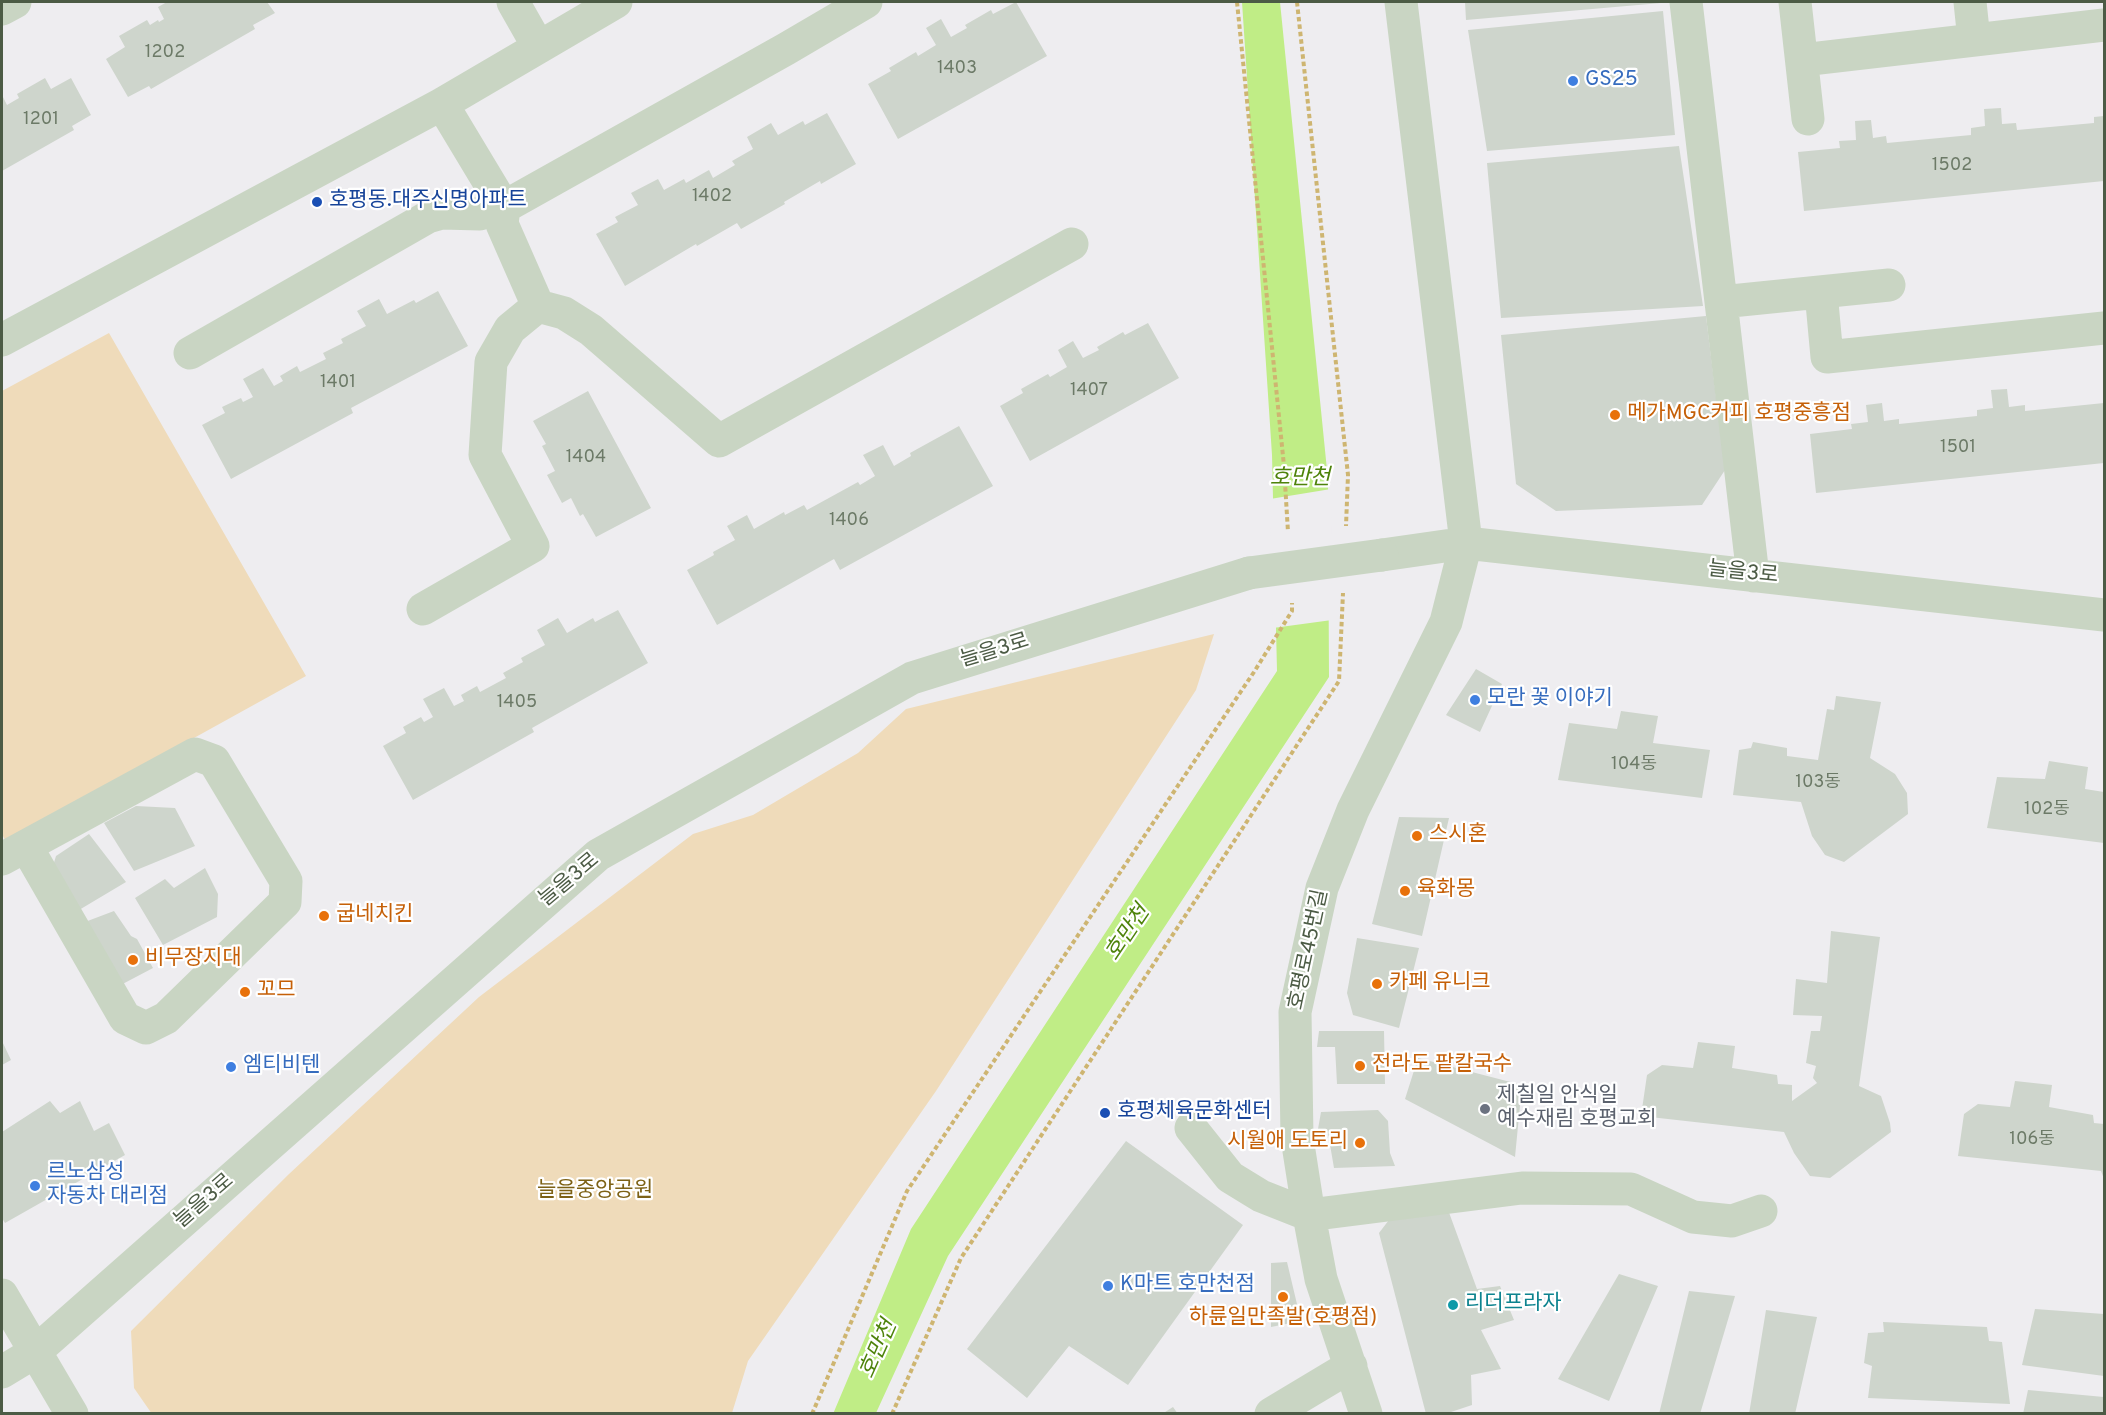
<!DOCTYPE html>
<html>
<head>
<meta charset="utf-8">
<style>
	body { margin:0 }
	#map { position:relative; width:2106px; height:1415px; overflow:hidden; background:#eeedf0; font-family:Overpass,sans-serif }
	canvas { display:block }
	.frame { position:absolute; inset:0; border:3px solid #4c5b45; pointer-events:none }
</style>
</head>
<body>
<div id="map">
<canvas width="2106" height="1415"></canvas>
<div class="frame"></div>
</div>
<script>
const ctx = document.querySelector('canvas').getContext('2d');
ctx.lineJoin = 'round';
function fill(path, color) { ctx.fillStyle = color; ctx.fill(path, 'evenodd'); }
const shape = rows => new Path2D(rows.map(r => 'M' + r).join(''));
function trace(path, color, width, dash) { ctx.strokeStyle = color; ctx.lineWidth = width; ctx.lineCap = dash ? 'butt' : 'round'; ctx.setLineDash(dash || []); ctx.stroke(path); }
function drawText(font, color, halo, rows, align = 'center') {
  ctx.font = font + ' Overpass,"Noto Sans KR",sans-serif'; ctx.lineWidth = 4.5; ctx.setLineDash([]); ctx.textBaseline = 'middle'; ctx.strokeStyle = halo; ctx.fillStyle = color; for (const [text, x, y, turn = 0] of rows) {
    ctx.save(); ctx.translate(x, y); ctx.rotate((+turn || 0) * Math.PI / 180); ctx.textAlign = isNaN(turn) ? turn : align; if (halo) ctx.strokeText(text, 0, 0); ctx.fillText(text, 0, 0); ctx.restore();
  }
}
fill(shape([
	[109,333,306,676,6,842,2,834,2,391],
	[1214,634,1196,690,936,1091,748,1361,732,1413,152,1414,134,1388,131,1331,289,1174,479,997,693,834,753,815,858,753,906,709]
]), '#efdbba');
fill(shape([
	[1242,2,1280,2,1328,480,1329,677,948,1256,876,1413,833,1414,911,1229,1277,671,1272,455]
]), '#c0ed86');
fill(shape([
	[1331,489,1332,620,1273,628,1270,499]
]), '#eeedf0');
fill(shape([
	[167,2,267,2,275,13,253,25,255,29,151,89,149,86,128,97,106,59,125,47,119,36,147,20,150,25,158,20,159,22,164,19,158,7],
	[1016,2,1047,56,898,139,868,84,891,71,889,68,916,52,918,56,936,45,926,28,941,19,951,37,967,28,965,25,991,10,993,14],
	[1465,2,1661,2,1661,3,1466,20],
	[1663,11,1675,135,1487,151,1468,30],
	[45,78,51,89,71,78,91,115,72,126,74,130,2,171,2,95,7,105,19,98,17,94],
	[2001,108,2002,124,2016,123,2017,130,2094,123,2094,117,2104,116,2104,181,1804,211,1798,152,1840,148,1839,141,1856,140,1855,121,1871,120,1873,138,1886,136,1887,143,1971,135,1971,128,1985,126,1984,109],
	[827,113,856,164,821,184,820,181,784,202,785,204,741,229,737,223,697,246,696,244,625,286,596,234,618,222,615,217,638,205,631,193,658,179,664,190,684,179,686,183,709,170,713,178,735,165,732,161,753,149,747,137,771,123,778,135,803,121,805,125],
	[1679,146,1703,306,1501,318,1487,163],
	[438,291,468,346,351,408,353,413,231,479,202,425,225,413,222,407,241,398,243,402,253,397,243,379,263,368,274,386,283,381,280,376,297,366,300,372,326,359,323,353,343,343,341,339,366,326,357,311,379,299,387,314,414,300,416,303],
	[1706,316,1725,470,1702,505,1556,511,1516,484,1501,335],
	[1148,323,1179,378,1030,461,1000,406,1023,393,1021,389,1048,374,1050,377,1067,367,1058,350,1073,341,1083,358,1099,350,1097,347,1123,332,1125,335],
	[2007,389,2009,407,2025,405,2025,411,2104,403,2104,463,1816,493,1810,434,1852,429,1851,424,1868,422,1866,405,1882,403,1884,421,1899,419,1899,424,1977,416,1977,410,1993,408,1991,390],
	[588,391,651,508,596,537,583,514,580,516,571,498,562,503,547,475,555,471,542,446,546,444,533,421],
	[959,426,993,486,840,570,834,559,717,625,687,570,714,555,713,552,735,540,727,526,747,515,754,529,784,512,785,515,804,505,807,510,858,482,860,485,875,476,863,455,883,445,894,466,911,456,910,453],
	[618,610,648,663,532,728,534,732,413,800,383,746,406,733,403,727,421,717,424,722,433,717,423,699,444,688,454,706,464,701,461,695,477,686,480,692,506,678,503,673,523,662,521,658,545,645,537,630,558,618,567,633,593,618,595,622],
	[1476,669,1502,684,1480,732,1446,715],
	[1836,696,1881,702,1870,758,1895,774,1907,793,1908,814,1844,862,1825,855,1812,836,1801,802,1733,795,1739,750,1751,748,1753,742,1787,748,1787,756,1818,760,1827,709,1834,710],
	[1621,711,1658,716,1653,743,1710,750,1702,798,1558,780,1569,723,1617,729],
	[2049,761,2088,767,2085,789,2104,792,2104,843,1987,828,1997,777,2045,779],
	[136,806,175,808,195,846,134,871,104,823],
	[1399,817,1449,818,1422,936,1372,924],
	[89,834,126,882,74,913,49,879,56,856],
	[205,868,218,894,217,917,163,945,135,898,165,879,174,888],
	[114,911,131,936,137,939,153,968,115,988,77,925],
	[1831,931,1880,937,1859,1086,1881,1096,1890,1123,1891,1132,1830,1178,1810,1176,1794,1153,1784,1132,1641,1116,1647,1075,1662,1065,1693,1068,1698,1042,1735,1046,1732,1068,1777,1075,1778,1084,1792,1085,1792,1101,1817,1083,1813,1078,1816,1066,1806,1063,1811,1031,1820,1031,1822,1016,1793,1015,1796,979,1827,983],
	[1357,938,1419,948,1399,1028,1353,1015,1347,993],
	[1319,1031,1384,1031,1385,1084,1337,1084,1335,1047,1317,1047],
	[2,1041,11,1060,2,1065],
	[1418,1058,1522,1085,1515,1157,1405,1099],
	[2015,1081,2052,1085,2049,1107,2093,1115,2094,1123,2104,1124,2104,1179,2101,1171,1958,1156,1964,1114,1978,1104,2010,1107],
	[50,1101,60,1113,80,1101,94,1131,109,1123,125,1155,5,1223,2,1218,2,1132],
	[1378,1110,1388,1121,1390,1153,1395,1166,1334,1168,1328,1133,1318,1129,1321,1112],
	[1126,1141,1243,1225,1128,1385,1069,1346,1027,1398,967,1349],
	[1447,1207,1477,1289,1500,1286,1514,1320,1481,1330,1501,1369,1471,1375,1472,1405,1445,1414,1426,1414,1379,1233,1392,1216],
	[1287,1262,1301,1321,1271,1327,1271,1263],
	[1619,1274,1658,1286,1609,1401,1558,1379],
	[1689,1291,1735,1296,1700,1414,1659,1414],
	[2035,1309,2104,1314,2104,1376,2022,1365],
	[1766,1310,1817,1317,1795,1414,1749,1414],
	[1883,1322,1987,1327,1989,1341,2002,1342,2010,1404,1868,1398,1872,1366,1864,1363,1868,1333,1884,1332],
	[2028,1390,2104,1397,2104,1414,2023,1414],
	[1173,1407,1178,1414,1162,1414]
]), '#ced5cc');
trace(shape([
	[1237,2,1284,466,1288,532],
	[1297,2,1348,475,1346,526],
	[812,1414,907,1191,1254,672,1292,611,1292,603],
	[892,1414,961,1258,1339,681,1343,593]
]), '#ceb571', 4, [4.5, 3]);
trace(shape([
	[513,2,538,46],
	[1686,2,1753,576],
	[1795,2,1808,119],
	[1970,2,1974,40],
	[2,9,15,2],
	[1802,60,2104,25],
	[1821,292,1827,357,2104,328],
	[1721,302,1889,285],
	[538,306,564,313,591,330,719,441,1072,244],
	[2,340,442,104,616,2],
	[190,353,428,217,442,213,480,214,504,207,786,49,866,2],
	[1382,555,1466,543,2104,615],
	[423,609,533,546,485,455,491,362,510,329,538,306,502,224,504,207,442,104],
	[2,859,195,754,214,761,286,881,285,902,166,1018,146,1028,125,1018,26,846],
	[1191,1128,1230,1177,1261,1196,1309,1215,1522,1188,1631,1189,1693,1217,1732,1221,1761,1211],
	[2,1295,72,1414],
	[2,1372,35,1352,598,855,912,678,1249,573],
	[1271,1414,1351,1366],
	[1366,1414,1321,1279,1309,1215,1297,1138,1295,1012,1322,888,1353,810,1446,622,1466,543,1401,2]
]), '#c9d5c3', 33);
trace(shape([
	[1249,573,1382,555]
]), '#c9d5c3', 33);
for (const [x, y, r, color] of [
	[1573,81,6,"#3f7fe0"],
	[317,202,6,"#1a4fb4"],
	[1615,415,6,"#e8710a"],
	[1475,700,6,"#3f7fe0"],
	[1417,836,6,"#e8710a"],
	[1405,891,6,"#e8710a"],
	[324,916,6,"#e8710a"],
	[133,960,6,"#e8710a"],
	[1377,984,6,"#e8710a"],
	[245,992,6,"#e8710a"],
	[1360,1066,6,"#e8710a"],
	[231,1067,6,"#3f7fe0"],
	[1485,1109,6,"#6b7280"],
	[1105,1113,6,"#1a4fb4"],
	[1360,1143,6,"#e8710a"],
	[35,1186,6,"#3f7fe0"],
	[1108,1286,6,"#3f7fe0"],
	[1283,1297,6,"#e8710a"],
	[1453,1305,6,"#0f9aa8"]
]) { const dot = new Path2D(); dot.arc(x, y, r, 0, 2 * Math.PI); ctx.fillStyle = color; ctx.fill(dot); trace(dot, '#fff', 2); }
drawText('18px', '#6c7a67', null, [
	["1202",165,53],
	["1403",957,69],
	["1201",41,120],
	["1502",1952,166],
	["1402",712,197],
	["1401",338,383],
	["1407",1089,391],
	["1501",1958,448],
	["1404",586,458],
	["1406",849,521],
	["1405",517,703],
	["104동",1634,765],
	["103동",1818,783],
	["102동",2047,810],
	["106동",2032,1140]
]);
drawText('21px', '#366cbe', '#fff', [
	["GS25",1585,81],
	["모란 꽃 이야기",1487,700],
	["엠티비텐",243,1067],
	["르노삼성",47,1174],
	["자동차 대리점",47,1198],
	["K마트 호만천점",1120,1286]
], 'left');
drawText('21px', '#164399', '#fff', [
	["호평동.대주신명아파트",329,202],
	["호평체육문화센터",1117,1113]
], 'left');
drawText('21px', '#c56008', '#fff', [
	["메가MGC커피 호평중흥점",1627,415],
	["스시혼",1429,836],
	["육화몽",1417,891],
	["굽네치킨",336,916],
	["비무장지대",145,960],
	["카페 유니크",1389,984],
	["꼬므",257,992],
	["전라도 팥칼국수",1372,1066],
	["시월애 도토리",1348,1143,"right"],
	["하륜일만족발(호평점)",1283,1319,"center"]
], 'left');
drawText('21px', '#4c5b45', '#fff', [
	["늘을3로",1743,574,6],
	["늘을3로",995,652,-17],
	["늘을3로",570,881,-40],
	["호평로45번길",1310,950,-78],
	["늘을3로",205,1202,-41]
]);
drawText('21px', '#5b616d', '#fff', [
	["제칠일 안식일",1497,1097],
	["예수재림 호평교회",1497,1121]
], 'left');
drawText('21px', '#7d6115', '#fff', [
	["늘을중앙공원",595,1192]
]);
drawText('21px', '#0d838f', '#fff', [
	["리더프라자",1465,1305]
], 'left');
drawText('italic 22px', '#4e830b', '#fff', [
	["호만천",1300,480],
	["호만천",1129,934,-56],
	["호만천",880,1350,-66]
]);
</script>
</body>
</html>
